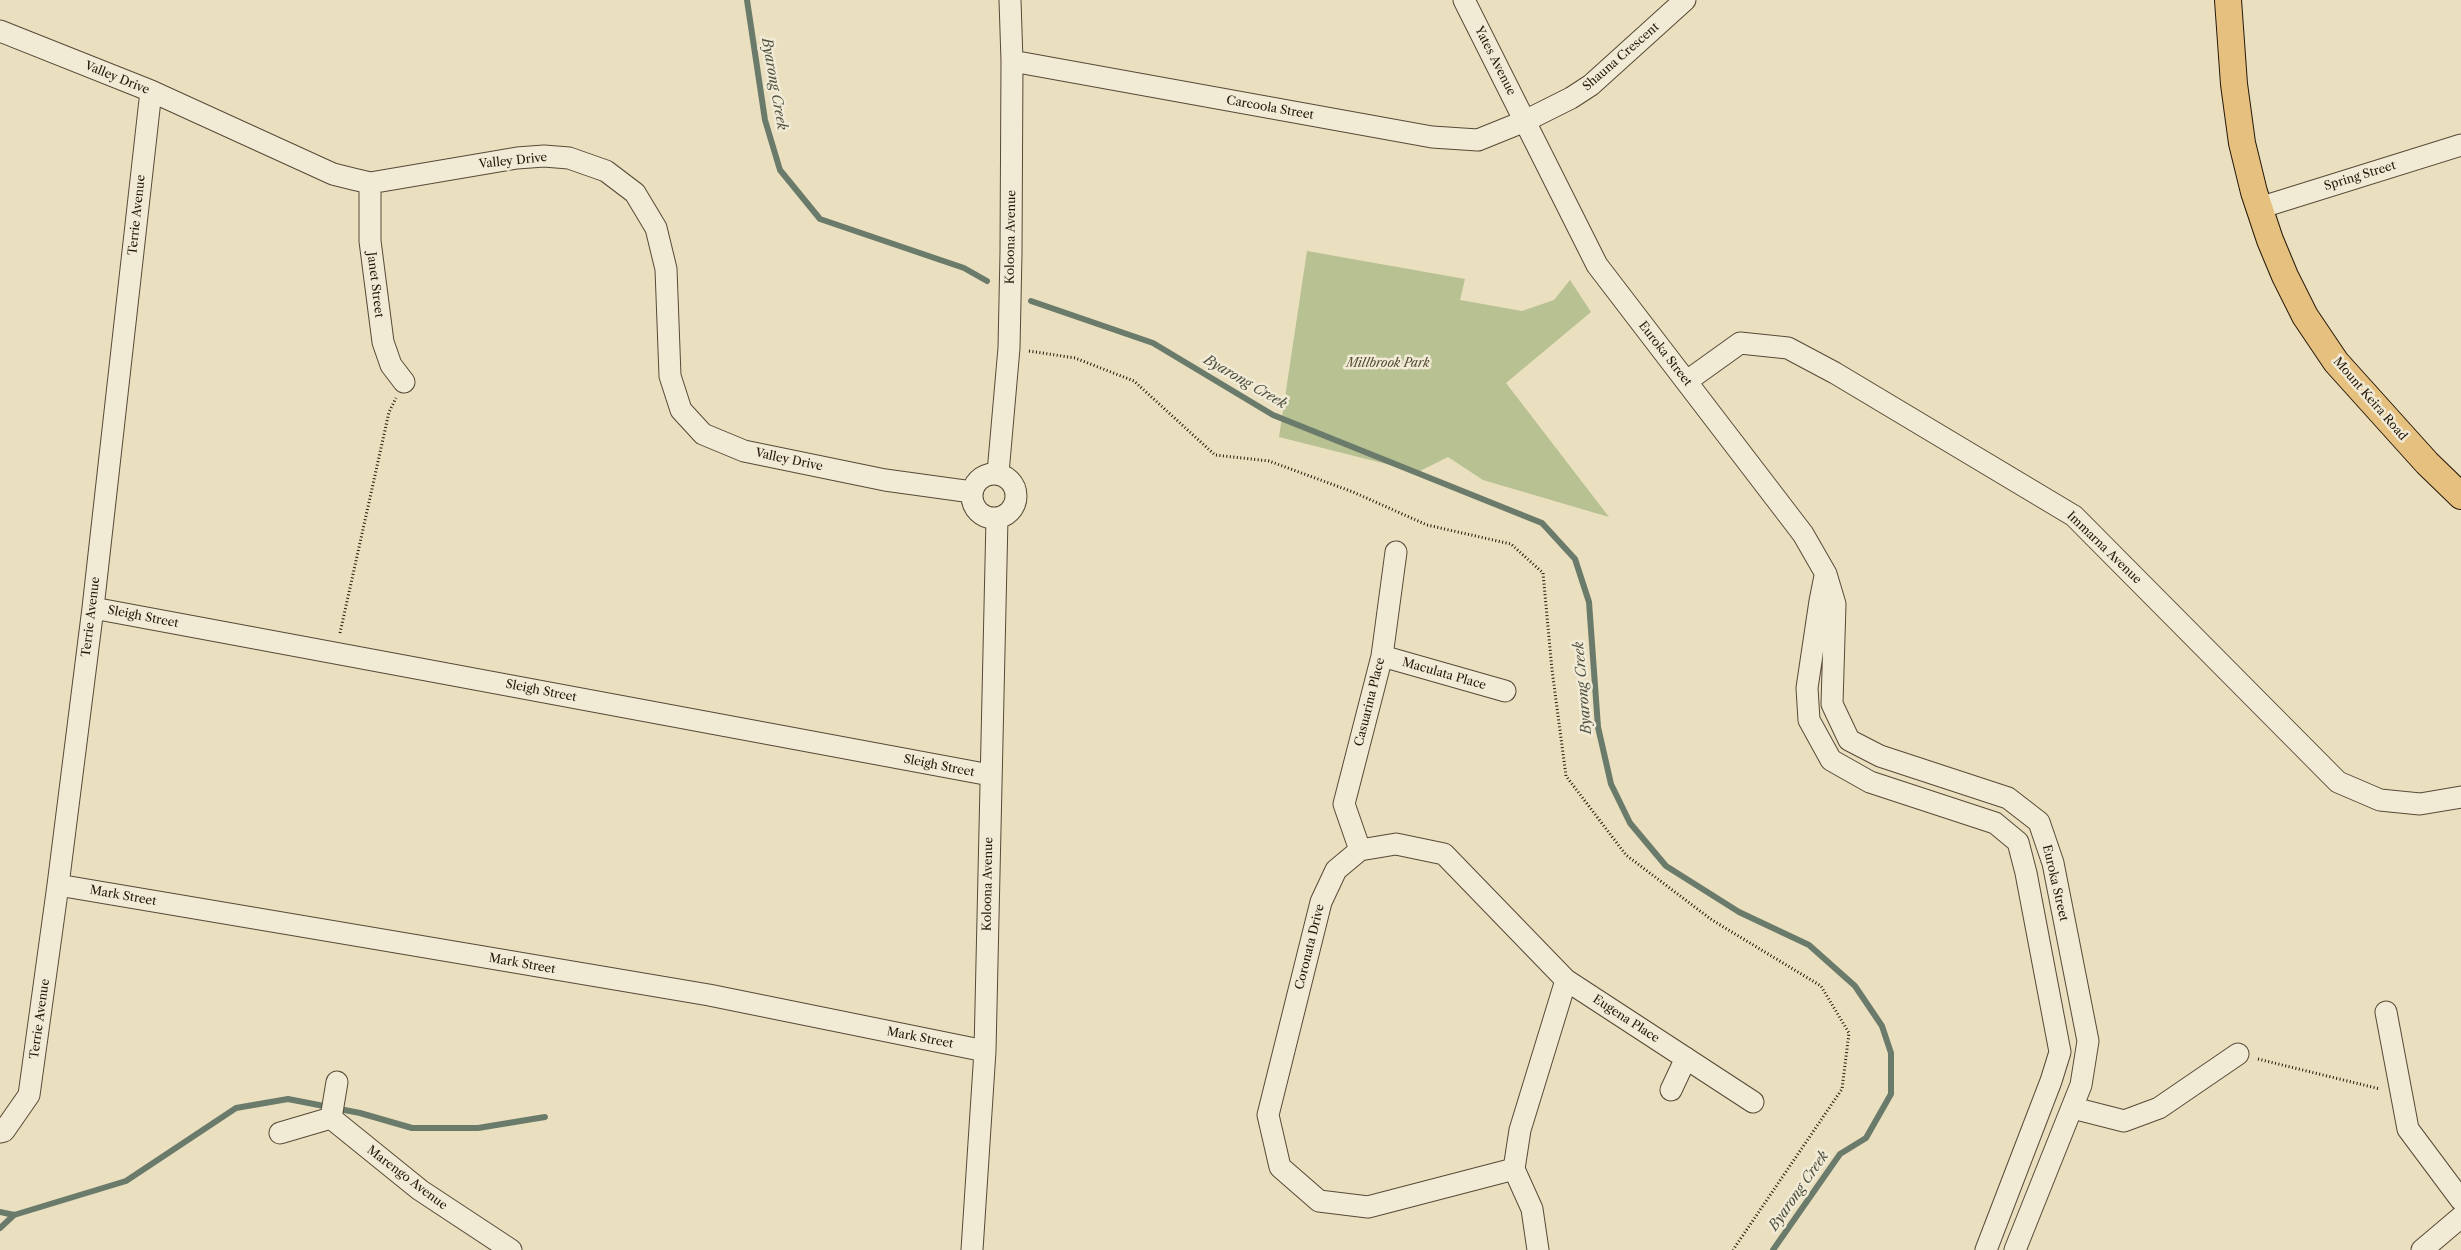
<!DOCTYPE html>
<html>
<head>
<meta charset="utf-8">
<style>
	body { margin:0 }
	canvas { display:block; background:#eadfbe }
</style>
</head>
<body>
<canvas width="2461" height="1250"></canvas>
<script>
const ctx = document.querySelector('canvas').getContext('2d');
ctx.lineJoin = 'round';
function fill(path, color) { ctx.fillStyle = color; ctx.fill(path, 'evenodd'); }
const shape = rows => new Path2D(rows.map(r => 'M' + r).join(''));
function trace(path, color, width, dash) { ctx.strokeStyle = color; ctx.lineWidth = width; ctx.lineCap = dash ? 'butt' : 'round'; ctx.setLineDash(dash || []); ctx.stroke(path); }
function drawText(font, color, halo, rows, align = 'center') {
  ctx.font = font + ' "Libre Caslon Text",serif'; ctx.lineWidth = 5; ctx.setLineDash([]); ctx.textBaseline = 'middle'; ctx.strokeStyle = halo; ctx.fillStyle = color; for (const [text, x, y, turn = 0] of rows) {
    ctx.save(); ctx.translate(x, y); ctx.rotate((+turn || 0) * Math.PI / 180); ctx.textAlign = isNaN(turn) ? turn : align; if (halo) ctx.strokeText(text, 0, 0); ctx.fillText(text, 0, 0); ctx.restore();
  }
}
fill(shape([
	[1307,251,1465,279,1460,300,1522,311,1554,300,1570,280,1591,312,1506,383,1609,517,1483,480,1448,457,1418,472,1279,437]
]), '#b7c191');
trace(shape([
	[747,0,765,120,780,170,820,219,964,268,987,281],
	[1031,301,1153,343,1273,415,1542,523,1575,559,1589,602,1598,727,1611,784,1630,823,1666,866,1739,912,1809,945,1855,986,1882,1026,1891,1053,1891,1094,1866,1138,1840,1154,1773,1250],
	[0,1212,14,1215,126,1181,236,1108,288,1099,360,1113,412,1128,478,1128,545,1117],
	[0,1228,14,1215]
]), '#6b7b6b', 6);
const minor = shape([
	[1464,0,1597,265,1803,534,1826,574,1835,604,1832,704,1849,740,1880,756,2008,798,2039,822,2053,863,2088,1041,2081,1085,2015,1250],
	[0,31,151,91,333,174,353,179,370,183,517,158,544,156,569,158,606,171,635,193,656,228,666,269,670,376,681,410,703,434,744,451,885,480,972,492],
	[1012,61,1432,137,1478,140,1525,121,1571,98,1591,85,1685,0],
	[370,183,370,241,383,342,391,365,404,382],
	[2259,208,2461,145],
	[1687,381,1740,343,1788,348,1835,373,2074,516,2338,782,2380,800,2420,804,2461,797],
	[998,473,1009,348,1011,253,1012,61,1010,0],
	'972 496a22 22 0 1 1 44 0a22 22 0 1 1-44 0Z',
	[1825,576,1820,601,1807,688,1809,720,1831,760,1870,782,1995,823,2018,842,2026,873,2060,1052,2051,1081,1986,1250],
	[93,608,990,775],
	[1382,656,1505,691],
	[1360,850,1344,804,1382,656,1396,552],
	[58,885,709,995,985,1051],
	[1566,980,1753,1102],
	[2386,1012,2408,1129,2461,1200],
	[337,1082,331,1118,420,1190,511,1250],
	[1671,1090,1686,1058],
	[2073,1108,2124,1121,2159,1108,2238,1054],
	[0,1132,4,1131,29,1095,58,885,93,608,151,91],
	[280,1133,331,1118],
	[1514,1169,1368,1207,1319,1201,1280,1167,1268,1115,1321,902,1336,870,1360,850,1396,844,1444,854,1566,980,1520,1130,1514,1169,1532,1209,1538,1250],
	[972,1250,985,1051,997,518],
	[2422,1250,2461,1217]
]);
const major = shape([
	[2228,0,2234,84,2242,143,2254,192,2270,240,2285,276,2305,316,2336,362,2427,463,2461,496]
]);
trace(minor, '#574a37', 23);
trace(major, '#26180a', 28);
trace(shape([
	[1029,351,1075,358,1134,381,1215,455,1269,461,1353,492,1427,525,1511,544,1543,573,1552,670,1566,776,1626,855,1712,920,1821,986,1849,1033,1842,1089,1733,1250],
	[340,633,389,412,396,398],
	[2258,1059,2380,1089]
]), '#26180a', 3, [1, 2.5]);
trace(minor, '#f1ead5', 21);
trace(major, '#e5c07f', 26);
drawText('12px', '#26180a', '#f1ead5', [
	["Shauna Crescent",1621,57,-41],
	["Yates Avenue",1495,61,63],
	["Valley Drive",117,78,22],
	["Carcoola Street",1270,108,10],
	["Valley Drive",513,161,-6],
	["Spring Street",2360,176,-17],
	["Terrie Avenue",137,215,-84],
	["Koloona Avenue",1011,237,-89],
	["Janet Street",375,285,83],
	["Euroka Street",1665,354,52],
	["Mount Keira Road",2370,399,49],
	["Valley Drive",789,460,12],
	["Immarna Avenue",2104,548,44],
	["Terrie Avenue",91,617,-83],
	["Sleigh Street",143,617,11],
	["Maculata Place",1444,674,16],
	["Sleigh Street",541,691,11],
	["Casuarina Place",1370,702,-76],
	["Sleigh Street",939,766,11],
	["Euroka Street",2055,883,77],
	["Koloona Avenue",988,884,-89],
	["Mark Street",123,896,10],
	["Coronata Drive",1310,947,-76],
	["Mark Street",522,964,10],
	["Terrie Avenue",40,1019,-82],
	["Eugena Place",1626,1019,33],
	["Mark Street",920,1038,11],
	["Marengo Avenue",407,1178,37]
]);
drawText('italic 12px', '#524b32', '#f1ead5', [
	["Millbrook Park",1388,364]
]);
drawText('italic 14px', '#4e5242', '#f1ead5', [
	["Byarong Creek",774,84,80],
	["Byarong Creek",1245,382,30],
	["Byarong Creek",1583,688,-95],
	["Byarong Creek",1799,1191,-55]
]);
</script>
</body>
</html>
